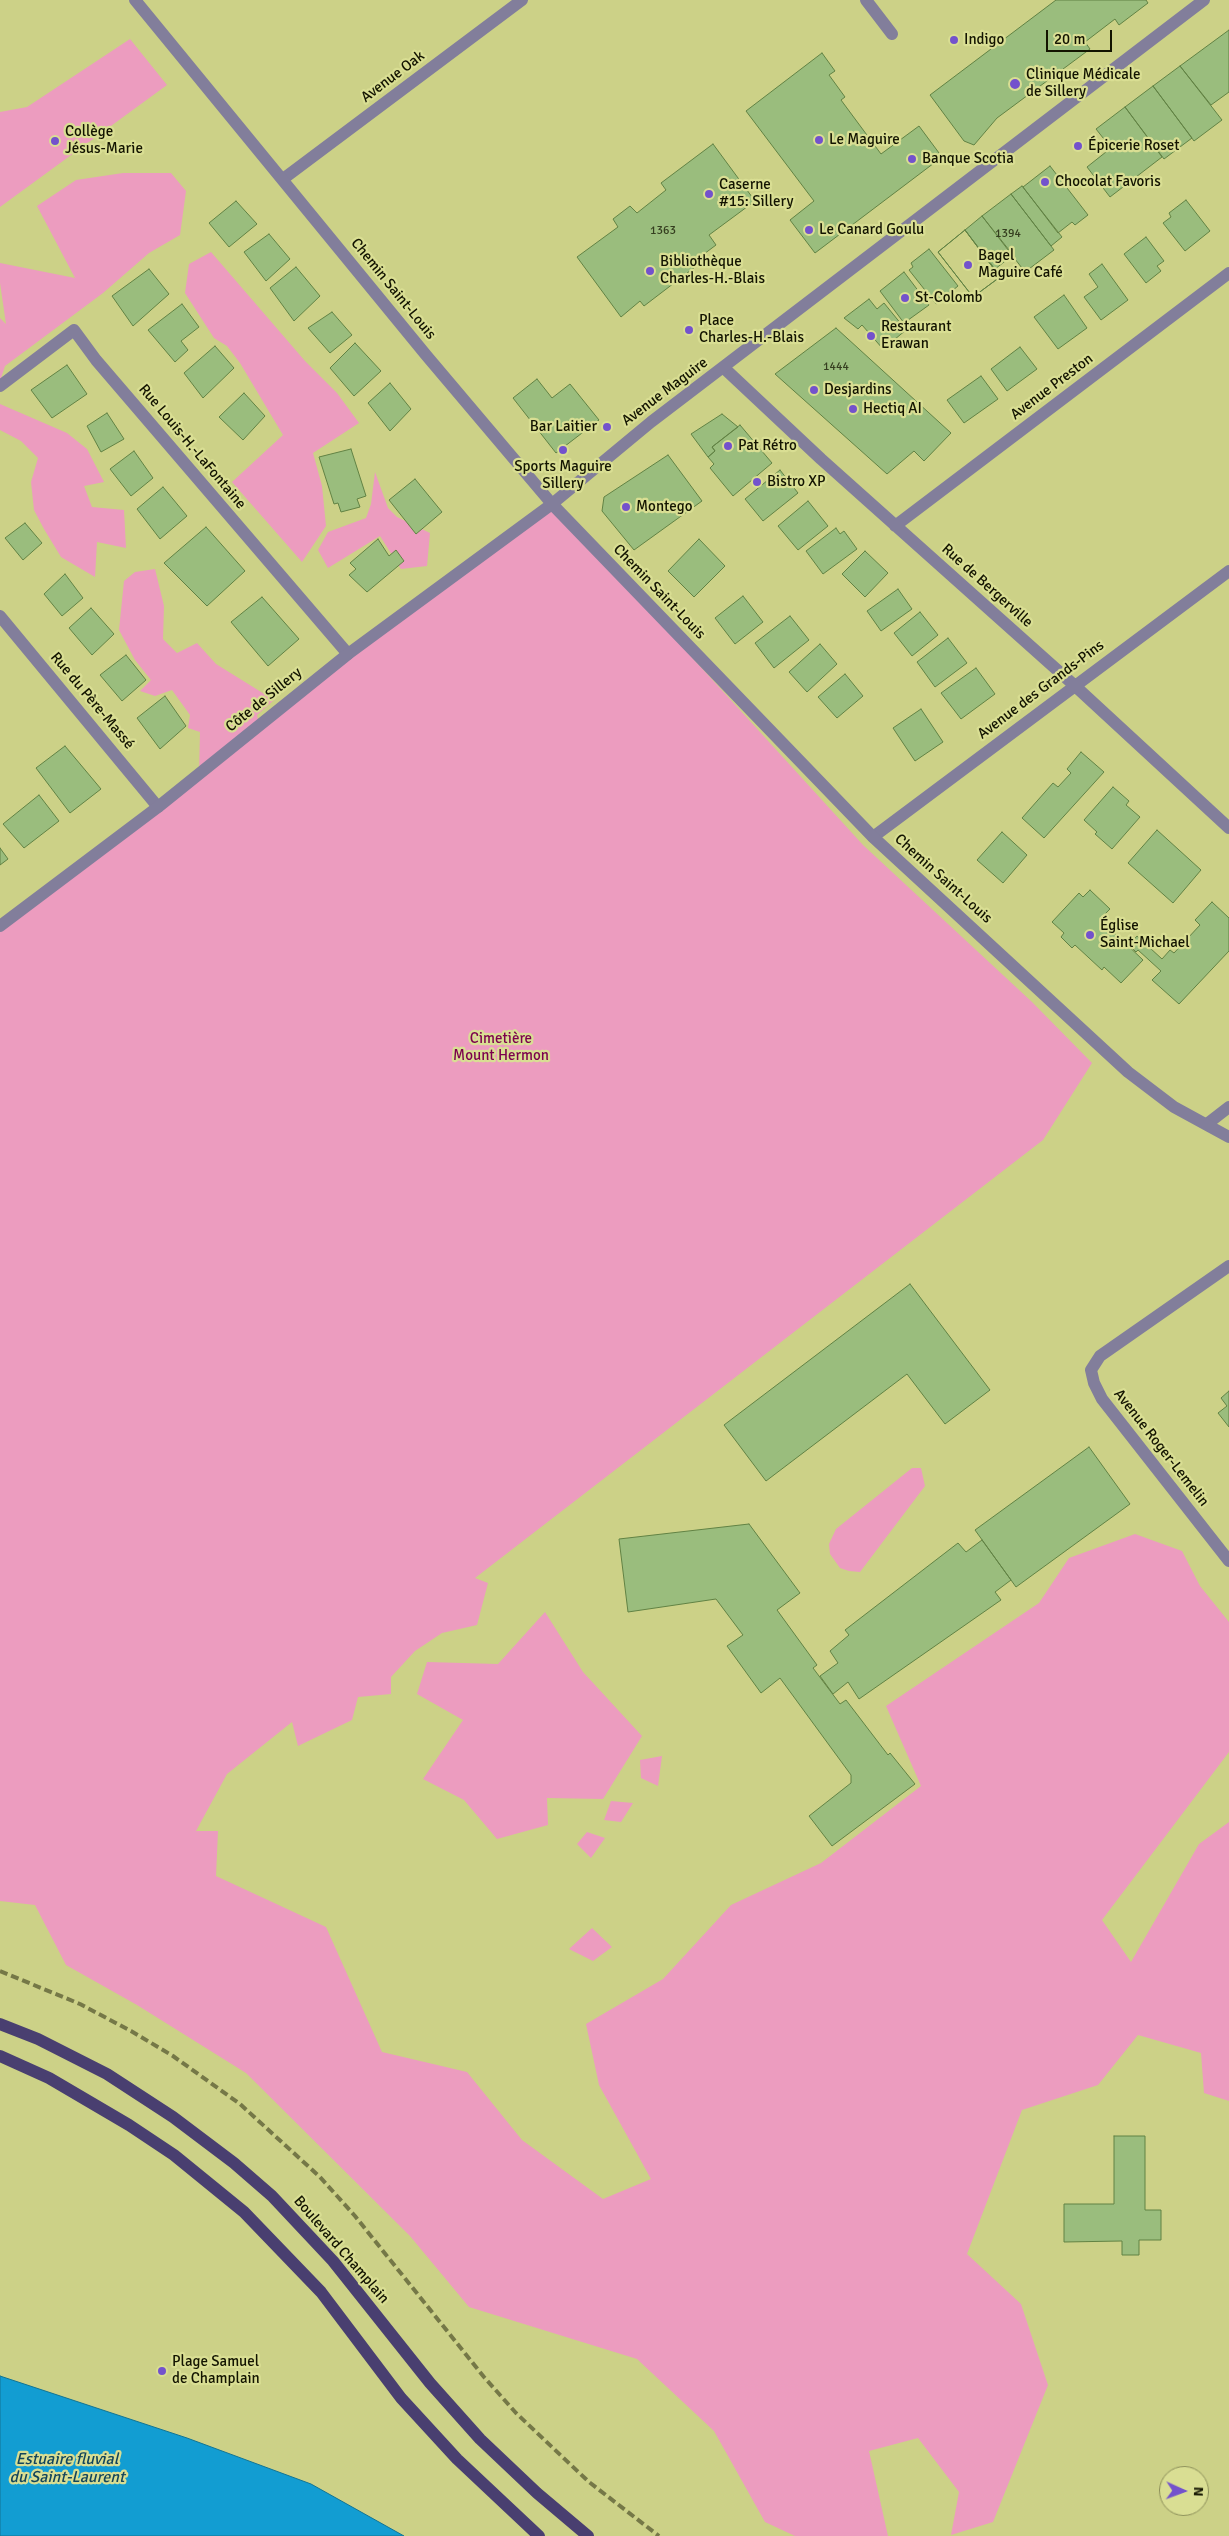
<!DOCTYPE html>
<html>
<head>
<meta charset="utf-8">
<style>
	body { margin:0 }
	#map { position:relative; width:1229px; height:2536px; overflow:hidden; background:#ccd187; font-family:Signika,sans-serif }
	canvas { display:block }
	.north { position:absolute; left:1159px; top:2466px; width:50px; height:50px; box-sizing:border-box; background:#d9de93; border:1px solid #8a8d58; border-radius:50%; rotate:92deg; font-size:14px; font-weight:700; line-height:20px; text-align:center; color:#131400 }
	.north::after { content:''; display:block; margin:auto; width:18px; height:22px; background:#7352cc; clip-path:polygon(50% 0,100% 100%,50% 72%,0 100%) }
	.scale { position:absolute; left:1046px; top:30px; width:66px; height:22px; box-sizing:border-box; border:2px solid #131400; border-top:0; padding-left:6px; font-size:15px; line-height:18px; white-space:nowrap; color:#131400; -webkit-text-stroke:4px #d9de93; paint-order:stroke }
</style>
</head>
<body>
<div id="map">
<canvas width="1229" height="2536"></canvas>
<div class="north">N</div>
<div class="scale">20 m</div>
</div>
<script>
const ctx = document.querySelector('canvas').getContext('2d');
ctx.lineJoin = 'round';
function fill(path, color) { ctx.fillStyle = color; ctx.fill(path, 'evenodd'); }
const shape = rows => new Path2D(rows.map(r => 'M' + r).join(''));
function trace(path, color, width, dash) { ctx.strokeStyle = color; ctx.lineWidth = width; ctx.lineCap = dash ? 'butt' : 'round'; ctx.setLineDash(dash || []); ctx.stroke(path); }
function drawText(font, color, halo, rows, align = 'center') {
  ctx.font = font + ' Signika,sans-serif'; ctx.lineWidth = 4.5; ctx.setLineDash([]); ctx.textBaseline = 'middle'; ctx.strokeStyle = halo; ctx.fillStyle = color; for (const [text, x, y, turn = 0] of rows) {
    ctx.save(); ctx.translate(x, y); ctx.rotate((+turn || 0) * Math.PI / 180); ctx.textAlign = isNaN(turn) ? turn : align; if (halo) ctx.strokeText(text, 0, 0); ctx.fillText(text, 0, 0); ctx.restore();
  }
}
fill(shape([
	[130,39,167,85,0,207,0,112,27,107],
	[123,173,171,173,186,191,180,235,149,253,103,293,5,366,0,381,0,318,6,324,0,283,0,263,75,278,37,206,76,180],
	[211,252,305,361,337,393,359,423,313,453,322,486,326,526,302,562,232,482,283,435,240,363,227,346,214,338,185,293,189,264],
	[0,404,67,433,87,449,104,482,84,486,92,507,124,510,126,548,97,542,95,577,61,557,44,529,34,510,31,482,38,458,21,441,0,430],
	[375,472,388,508,397,517,430,533,427,566,401,569,380,536,328,568,318,550,328,532,366,518,371,504],
	[552,504,863,845,1032,1002,1092,1063,1043,1140,475,1578,488,1583,477,1625,442,1633,415,1651,391,1677,391,1694,358,1697,352,1720,298,1746,292,1722,227,1774,196,1831,218,1831,216,1876,326,1927,382,2052,467,2072,522,2140,603,2199,651,2179,599,2085,586,2024,663,1979,731,1905,821,1863,921,1786,886,1706,1039,1603,1069,1558,1135,1534,1182,1551,1200,1586,1229,1622,1229,1752,1102,1920,1131,1962,1199,1844,1229,1822,1229,2101,1204,2093,1201,2053,1138,2035,1098,2085,1022,2110,967,2254,1021,2304,1048,2385,993,2522,951,2535,959,2492,918,2438,869,2451,888,2536,795,2536,765,2522,714,2431,637,2359,469,2307,410,2236,246,2073,137,2005,66,1965,35,1905,0,1901,0,927,199,774,200,732,188,728,190,715,172,690,155,696,140,691,151,680,135,660,119,630,124,581,135,572,155,569,164,606,163,639,177,653,197,643,216,664,274,700,257,715,259,725],
	[912,1468,921,1468,925,1486,860,1572,849,1571,840,1568,830,1554,829,1544,836,1529],
	[545,1612,583,1672,642,1736,603,1799,547,1798,548,1825,497,1839,464,1800,423,1779,463,1720,417,1694,427,1662,498,1664],
	[662,1756,658,1786,641,1778,640,1760],
	[611,1801,633,1803,621,1822,604,1820],
	[587,1832,605,1838,591,1858,577,1844],
	[592,1928,612,1947,593,1961,569,1949]
]), '#ec9cbf');
const water = shape([
	[0,2376,187,2438,311,2484,404,2536,0,2536,0,2376]
]);
fill(water, '#129dd2');
trace(water, '#127493', 1);
const building = shape([
	[1056,0,1146,0,1148,3,1119,25,1115,19,1085,42,1090,49,997,118,974,145,964,141,930,95,1056,0],
	[1229,30,1229,92,1211,105,1180,66,1229,30],
	[822,53,835,71,829,75,845,97,841,100,881,154,919,126,942,157,815,253,790,220,814,201,746,111,822,53],
	[1180,66,1222,120,1194,141,1153,86,1180,66],
	[1153,86,1192,138,1164,159,1125,107,1153,86],
	[1125,107,1162,157,1110,197,1087,167,1111,148,1096,129,1125,107],
	[713,144,755,201,709,235,716,245,696,260,699,264,644,306,640,301,621,317,577,257,618,227,613,219,630,206,637,213,666,190,661,183,713,144],
	[1050,166,1088,215,1075,225,1072,222,1058,233,1023,187,1050,166],
	[1022,186,1062,237,1051,246,1011,194,1022,186],
	[1011,194,1054,250,1025,272,982,216,1011,194],
	[1186,200,1210,231,1185,251,1163,223,1171,217,1169,213,1186,200],
	[236,201,257,224,229,247,209,223,236,201],
	[982,216,1013,255,995,269,965,230,982,216],
	[965,230,1000,277,973,297,938,252,965,230],
	[965,230,1000,277,973,297,938,252,965,230],
	[269,234,290,259,266,281,244,252,269,234],
	[1146,237,1164,261,1157,266,1161,271,1146,283,1124,254,1146,237],
	[929,249,958,286,936,304,909,270,913,267,911,263,929,249],
	[1102,264,1128,300,1101,320,1084,297,1098,287,1089,274,1102,264],
	[296,267,320,296,294,321,270,288,296,267],
	[149,269,169,294,133,326,112,296,149,269],
	[904,272,929,305,904,323,880,291,904,272],
	[1064,295,1087,328,1058,349,1034,317,1064,295],
	[869,299,877,309,884,303,906,330,883,349,862,325,858,329,844,318,869,299],
	[182,304,199,327,181,341,188,350,175,362,148,330,182,304],
	[332,312,352,335,330,353,308,328,332,312],
	[836,328,951,433,924,461,914,451,887,474,775,374,836,328],
	[355,343,381,371,354,396,330,368,355,343],
	[215,346,234,368,203,398,184,373,215,346],
	[1020,347,1037,369,1007,391,991,369,1020,347],
	[67,365,87,394,52,418,31,390,67,365],
	[981,376,998,399,964,423,947,400,981,376],
	[537,379,552,398,570,384,599,420,556,453,513,398,537,379],
	[390,383,411,409,390,431,368,403,390,383],
	[244,393,265,416,243,440,219,417,244,393],
	[107,413,124,439,101,452,87,426,107,413],
	[722,414,738,427,712,447,715,451,708,457,691,434,722,414],
	[740,425,772,463,733,496,710,468,714,464,708,457,715,451,712,447,740,425],
	[351,449,366,496,357,499,360,507,341,512,338,503,334,504,319,457,351,449],
	[134,451,153,478,131,496,110,469,134,451],
	[668,455,702,501,634,550,602,511,604,497,668,455],
	[780,470,798,493,763,521,745,499,780,470],
	[415,479,442,512,416,534,389,500,415,479],
	[163,487,187,516,160,539,137,509,163,487],
	[808,501,828,526,798,550,778,526,808,501],
	[25,523,42,543,23,560,5,538,25,523],
	[206,527,245,571,207,606,164,563,206,527],
	[836,528,840,534,844,531,857,549,823,574,806,551,836,528],
	[378,539,389,556,396,550,404,561,367,592,349,575,356,569,350,563,378,539],
	[699,539,725,566,694,597,668,571,699,539],
	[865,551,888,573,865,597,842,574,865,551],
	[65,574,83,598,62,616,44,594,65,574],
	[898,589,912,609,881,631,867,611,898,589],
	[743,596,763,622,735,644,715,618,743,596],
	[262,597,299,639,268,666,231,622,262,597],
	[91,608,114,634,92,655,69,628,91,608],
	[920,612,938,635,912,656,894,633,920,612],
	[790,616,809,640,774,668,755,643,790,616],
	[948,638,967,663,935,687,917,662,948,638],
	[820,644,837,664,807,692,789,672,820,644],
	[126,655,146,680,122,701,100,675,126,655],
	[976,668,995,694,961,719,941,693,976,668],
	[845,674,863,696,837,718,818,697,845,674],
	[165,696,186,726,160,749,137,718,165,696],
	[921,709,943,742,915,761,893,728,921,709],
	[65,746,101,789,70,813,36,768,65,746],
	[1081,752,1104,772,1044,838,1022,818,1053,783,1058,787,1071,773,1067,769,1081,752],
	[1113,787,1129,801,1126,805,1140,817,1112,849,1095,834,1097,832,1084,820,1113,787],
	[39,795,59,821,24,848,3,824,39,795],
	[1157,830,1201,870,1173,903,1128,863,1157,830],
	[1002,832,1027,855,1003,883,977,860,1002,832],
	[0,848,8,859,0,865,0,848],
	[1090,890,1110,909,1100,919,1143,960,1121,983,1104,967,1102,970,1075,945,1072,948,1061,937,1064,933,1052,922,1079,893,1083,897,1090,890],
	[1212,902,1229,918,1229,951,1179,1004,1152,980,1161,971,1138,950,1136,952,1129,945,1137,936,1162,959,1170,950,1174,953,1200,925,1195,920,1212,902],
	[910,1284,990,1390,945,1424,907,1374,766,1481,724,1425,910,1284],
	[1229,1391,1229,1427,1218,1413,1227,1406,1221,1398,1229,1391],
	[1089,1447,1130,1504,1016,1587,975,1530,1089,1447],
	[749,1524,800,1593,777,1610,817,1665,813,1668,840,1704,846,1700,888,1755,890,1753,915,1784,832,1846,809,1816,851,1783,851,1775,780,1678,761,1693,727,1646,743,1635,716,1599,628,1612,619,1539,749,1524],
	[982,1540,1011,1580,995,1592,1001,1600,859,1699,848,1682,833,1694,820,1676,838,1663,830,1651,849,1635,845,1630,958,1543,966,1552,982,1540],
	[1114,2136,1145,2136,1145,2210,1161,2210,1161,2240,1139,2240,1139,2255,1122,2255,1122,2241,1064,2242,1064,2204,1114,2204,1114,2136]
]);
fill(building, '#9abd7d');
trace(building, '#618244', 1);
trace(shape([
	[866,0,892,34],
	[283,179,522,0],
	[724,368,821,459,1074,685,1229,828],
	[0,386,74,330,96,360,348,654],
	[895,526,1229,273],
	[0,616,158,807],
	[873,837,1229,571],
	[1207,1124,1229,1107],
	[1229,1266,1100,1356,1091,1370,1094,1383,1102,1399,1229,1561]
]), '#827e9b', 12);
trace(shape([
	[135,0,426,355,552,504,873,837,1128,1072,1174,1107,1229,1137],
	[0,926,158,807,348,654,552,504,651,422,1204,0]
]), '#827e9b', 12);
trace(shape([
	[0,2024,38,2039,107,2074,173,2117,234,2163,272,2196,333,2261,430,2383,480,2439,537,2493,588,2536],
	[0,2056,49,2078,129,2125,174,2155,244,2212,321,2292,401,2398,457,2459,539,2536]
]), '#493f70', 12);
trace(shape([
	[0,1971,80,2004,131,2031,173,2056,240,2104,320,2177,355,2216,484,2377,516,2413,589,2482,659,2536]
]), '#757847', 4, [8, 4]);
for (const [x, y, r, color] of [
	[954,40,5,"#7352cc"],
	[1015,84,6,"#7352cc"],
	[819,140,5,"#7352cc"],
	[55,141,5,"#7352cc"],
	[1078,146,5,"#7352cc"],
	[912,159,5,"#7352cc"],
	[1045,182,5,"#7352cc"],
	[709,194,5,"#7352cc"],
	[809,230,5,"#7352cc"],
	[968,265,5,"#7352cc"],
	[650,271,5,"#7352cc"],
	[905,298,5,"#7352cc"],
	[689,330,5,"#7352cc"],
	[871,336,5,"#7352cc"],
	[814,390,5,"#7352cc"],
	[853,409,5,"#7352cc"],
	[607,427,5,"#7352cc"],
	[728,446,5,"#7352cc"],
	[563,450,5,"#7352cc"],
	[757,482,5,"#7352cc"],
	[626,507,5,"#7352cc"],
	[1090,935,5,"#7352cc"],
	[162,2371,5,"#7352cc"]
]) { const dot = new Path2D(); dot.arc(x, y, r, 0, 2 * Math.PI); ctx.fillStyle = color; ctx.fill(dot); trace(dot, '#d9de93', 2); }
drawText('12px', '#353e1f', null, [
	["1363",663,231],
	["1394",1008,234],
	["1444",836,367]
]);
drawText('15px', '#131400', '#d9de93', [
	["Indigo",964,40],
	["Clinique Médicale",1026,75],
	["de Sillery",1026,92],
	["Collège",65,132],
	["Jésus-Marie",65,149],
	["Le Maguire",829,140],
	["Épicerie Roset",1088,146],
	["Banque Scotia",922,159],
	["Chocolat Favoris",1055,182],
	["Caserne",719,185],
	["#15: Sillery",719,202],
	["Le Canard Goulu",819,230],
	["Bagel",978,256],
	["Maguire Café",978,273],
	["Bibliothèque",660,262],
	["Charles-H.-Blais",660,279],
	["St-Colomb",915,298],
	["Place",699,321],
	["Charles-H.-Blais",699,338],
	["Restaurant",881,327],
	["Erawan",881,344],
	["Desjardins",824,390],
	["Hectiq AI",863,409],
	["Bar Laitier",597,427,"right"],
	["Pat Rétro",738,446],
	["Sports Maguire",563,467,"center"],
	["Sillery",563,484,"center"],
	["Bistro XP",767,482],
	["Montego",636,507],
	["Église",1100,926],
	["Saint-Michael",1100,943],
	["Plage Samuel",172,2362],
	["de Champlain",172,2379]
], 'left');
drawText('15px', '#131400', '#d9de93', [
	["Avenue Oak",393,77,-37],
	["Chemin Saint-Louis",393,289,51],
	["Avenue Preston",1052,387,-37],
	["Avenue Maguire",665,392,-37],
	["Rue Louis-H.-LaFontaine",192,447,50],
	["Rue de Bergerville",987,586,42],
	["Chemin Saint-Louis",659,592,46],
	["Avenue des Grands-Pins",1041,690,-37],
	["Côte de Sillery",264,700,-39],
	["Rue du Père-Massé",92,701,50],
	["Chemin Saint-Louis",943,879,42],
	["Avenue Roger-Lemelin",1161,1448,52],
	["Boulevard Champlain",341,2250,49]
]);
drawText('15px', '#7c004d', '#d9de93', [
	["Cimetière",501,1039],
	["Mount Hermon",501,1056]
]);
drawText('italic 16px', '#13455b', '#d9de93', [
	["Estuaire fluvial",67,2460],
	["du Saint-Laurent",67,2478]
]);
</script>
</body>
</html>
